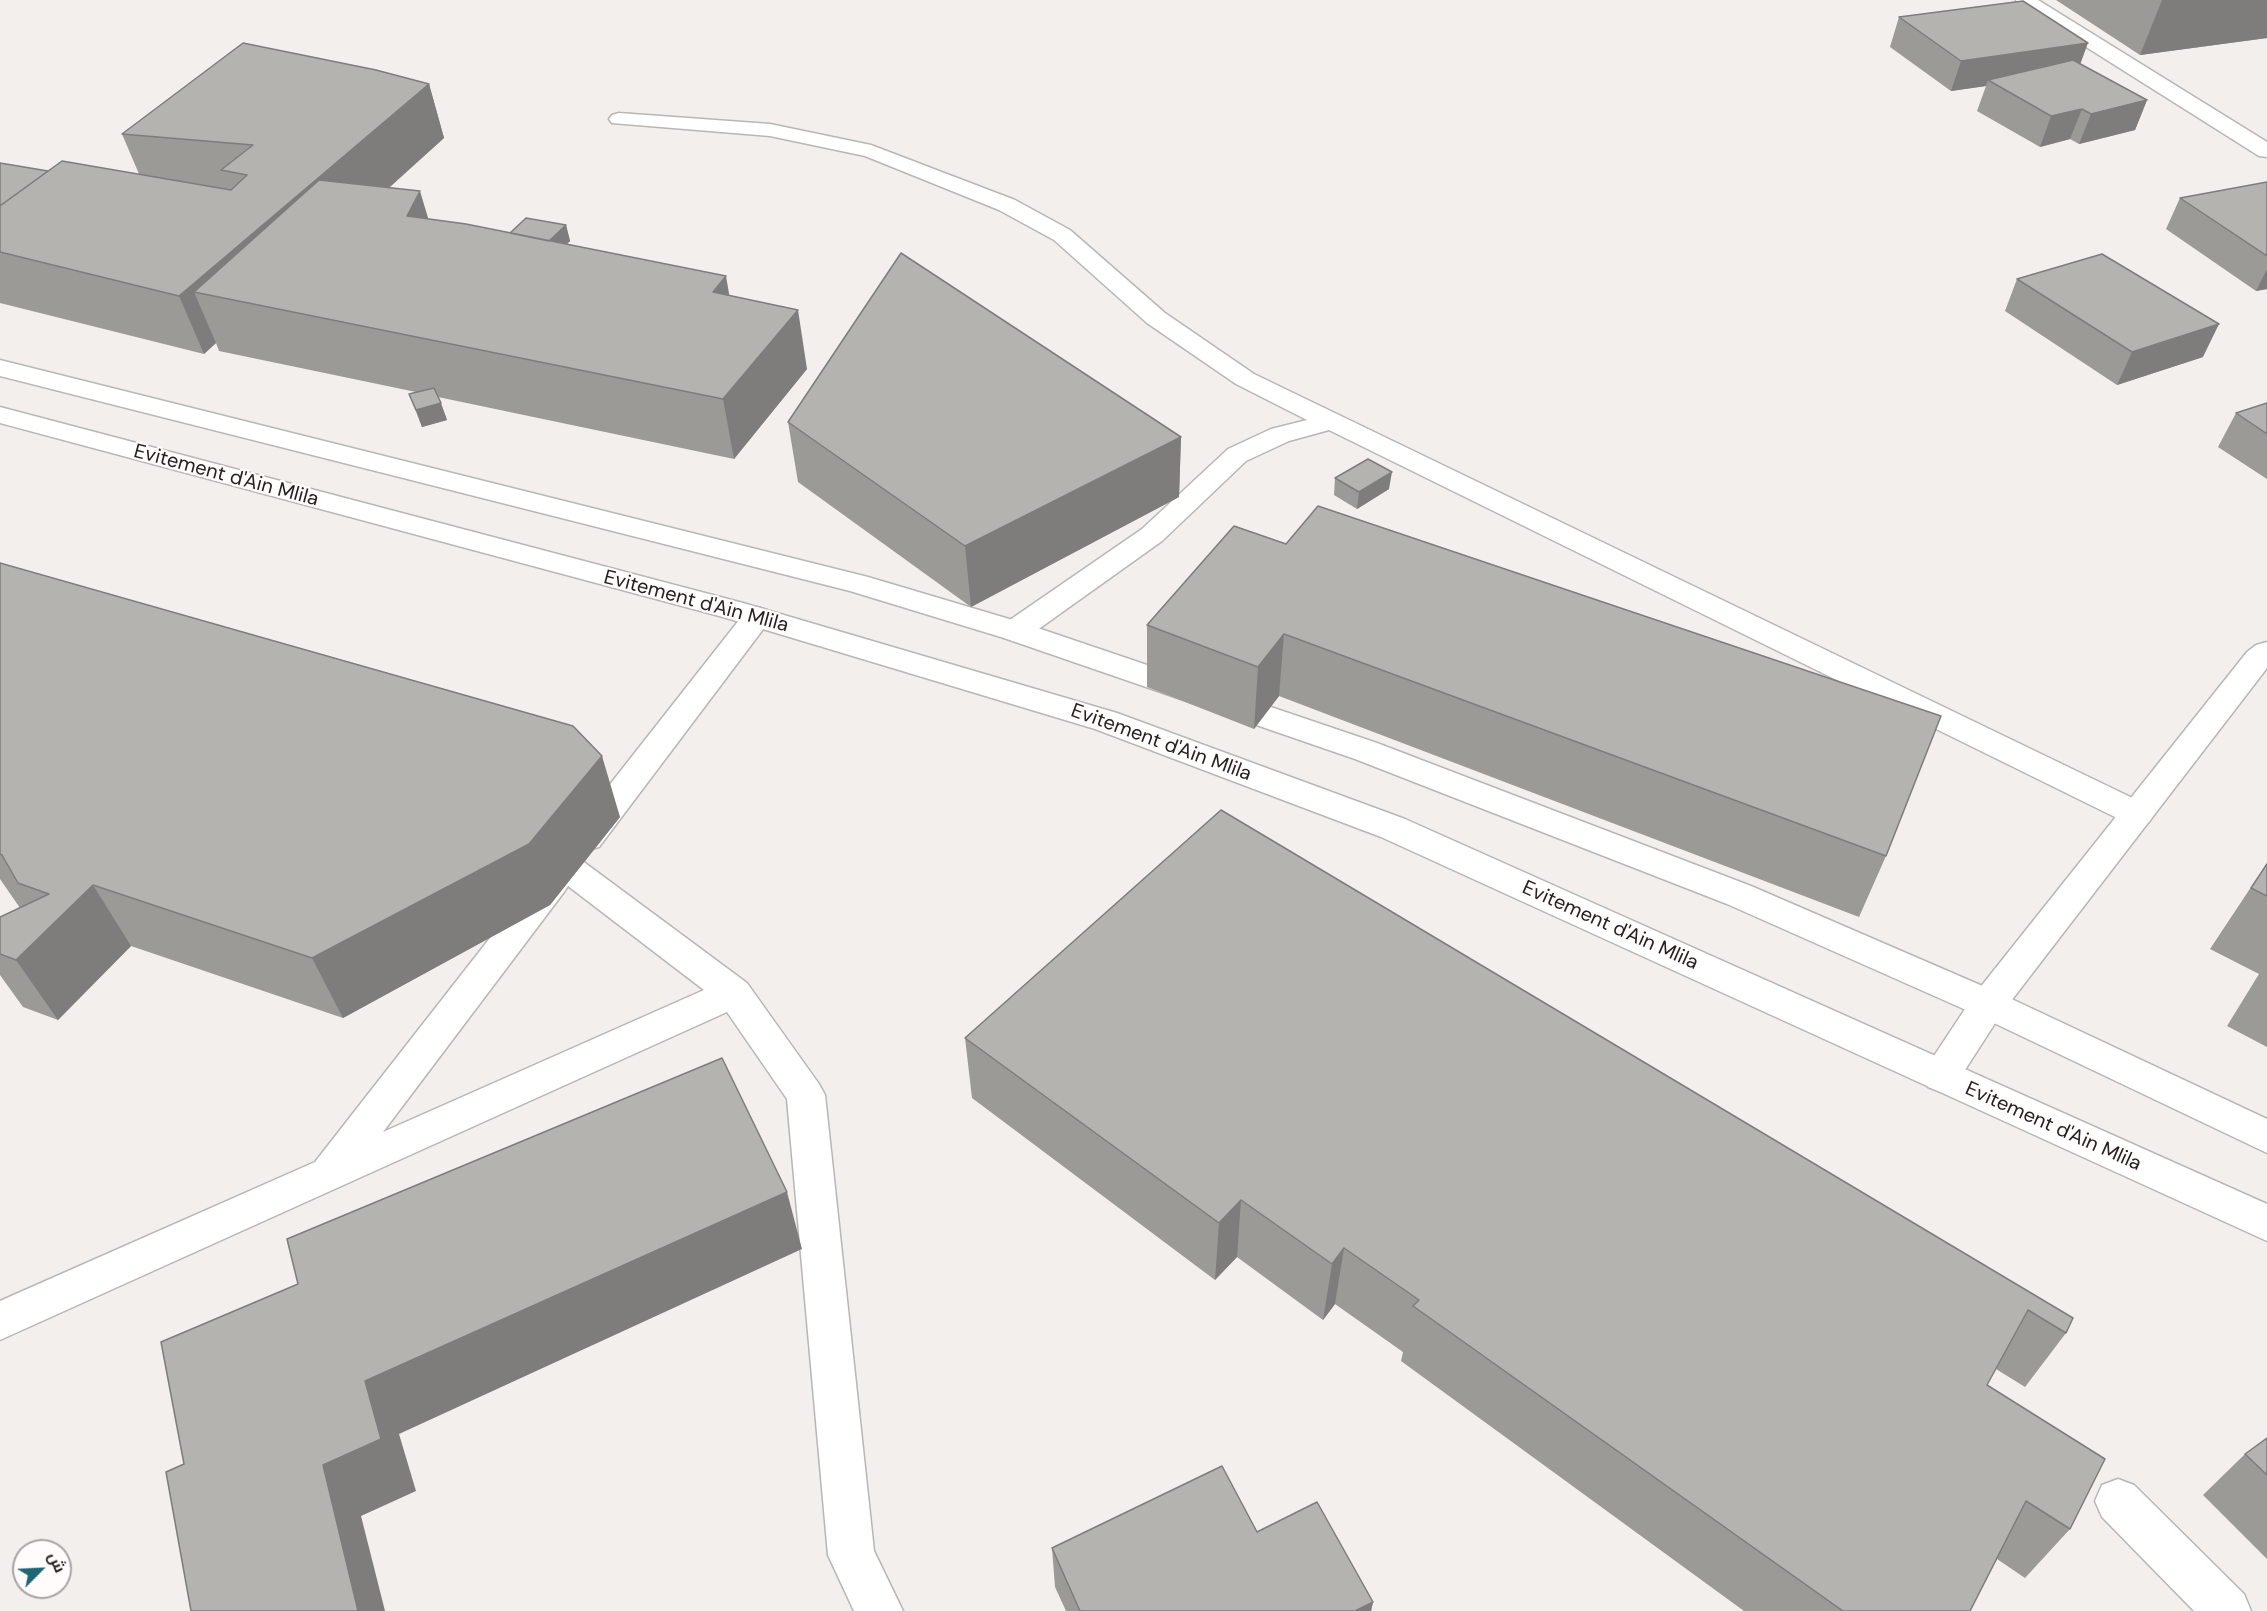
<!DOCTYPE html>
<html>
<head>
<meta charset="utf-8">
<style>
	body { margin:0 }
	#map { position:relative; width:2267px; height:1611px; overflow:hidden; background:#f2efed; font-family:"DM Sans",Cairo,sans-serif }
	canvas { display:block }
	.north { position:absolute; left:12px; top:1539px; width:60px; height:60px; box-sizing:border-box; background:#fffcfb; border:2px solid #a7a5a4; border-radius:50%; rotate:66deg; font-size:16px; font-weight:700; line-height:24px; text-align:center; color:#232221 }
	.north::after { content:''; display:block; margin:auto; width:21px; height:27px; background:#206576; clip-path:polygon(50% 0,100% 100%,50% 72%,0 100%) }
</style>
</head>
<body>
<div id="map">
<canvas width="2267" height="1611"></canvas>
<div class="north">ش</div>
</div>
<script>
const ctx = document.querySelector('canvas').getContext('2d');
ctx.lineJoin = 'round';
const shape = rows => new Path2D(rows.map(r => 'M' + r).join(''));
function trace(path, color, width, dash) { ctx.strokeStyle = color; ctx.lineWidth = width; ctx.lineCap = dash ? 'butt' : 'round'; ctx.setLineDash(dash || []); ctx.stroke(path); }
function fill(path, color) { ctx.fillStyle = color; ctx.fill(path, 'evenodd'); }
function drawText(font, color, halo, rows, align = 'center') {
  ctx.font = font + ' "DM Sans",sans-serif'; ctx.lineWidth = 4.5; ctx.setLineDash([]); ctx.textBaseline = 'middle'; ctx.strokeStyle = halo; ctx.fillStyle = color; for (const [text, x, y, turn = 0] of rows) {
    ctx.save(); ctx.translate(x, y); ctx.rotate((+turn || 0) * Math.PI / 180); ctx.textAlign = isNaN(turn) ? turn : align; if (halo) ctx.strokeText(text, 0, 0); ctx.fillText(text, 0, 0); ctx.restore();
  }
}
const lane = shape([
	[2016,0,2038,0,2267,142,2267,157,2259,156,2018,4,2016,0],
	[619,113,770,124,871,145,1015,200,1070,230,1165,313,1254,374,2149,806,2154,814,2149,822,2137,826,2125,822,1329,430,1289,441,1246,461,1162,541,1026,638,1015,641,1004,638,1000,631,1004,624,1142,529,1228,449,1271,429,1307,420,1236,384,1147,323,1054,240,999,210,865,156,770,136,612,123,609,119,612,115,619,113]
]);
const street = shape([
	[757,607,767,610,772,617,767,624,599,847,587,850,575,847,570,838,575,829,747,610,757,607],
	[2267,642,2267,668,2001,1014,1954,1087,1941,1092,1928,1087,1922,1076,1928,1065,1975,994,2247,652,2256,645,2267,642],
	[565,853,577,857,747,983,819,1084,825,1095,874,1551,903,1611,854,1611,828,1555,787,1099,727,1012,0,1340,0,1301,315,1162,540,874,551,871,548,866,553,857,565,853],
	[568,886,704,990,383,1132,564,892,568,886],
	[2118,1479,2134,1485,2244,1594,2251,1611,2194,1611,2102,1517,2095,1501,2102,1485,2118,1479]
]);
const highway = shape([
	[0,360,868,577,1026,624,1377,743,1751,886,2001,994,2267,1119,2267,1153,1975,1014,1727,904,1355,759,1004,638,850,591,0,376,0,360],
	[0,407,743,603,1117,713,1405,819,2267,1204,2267,1241,1381,837,1095,729,723,617,0,423,0,407]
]);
trace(lane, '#b9b6b4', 3);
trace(street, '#b9b6b4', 3);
trace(highway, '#b9b6b4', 3);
fill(lane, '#fff');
fill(street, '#fff');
fill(highway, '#fff');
fill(shape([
	[2056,0,2267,0,2267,38,2140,55],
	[1899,17,2080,64,2147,100,2135,130,2079,144,2070,139,2040,147,1977,111,1986,86,1951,91,1890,47],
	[429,84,444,138,389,188,428,219,510,233,566,225,570,241,567,244,729,296,807,369,734,459,438,397,447,420,422,427,409,394,416,392,219,351,216,343,204,354,0,303,0,163,48,171,139,174,122,134],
	[2267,182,2267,289,2256,291,2166,229,2180,198],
	[2017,279,2203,357,2117,385,2005,311],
	[2267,403,2267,479,2218,447,2236,413],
	[788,422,1181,437,1179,497,971,607,798,482],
	[1335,478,1389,489,1357,509,1334,495],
	[1234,526,1886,856,1859,917,1279,696,1254,729,1147,687,1147,625],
	[0,563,620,817,550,905,343,1018,131,946,58,1020,23,1007,0,975,0,917,20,908,0,879],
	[1221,810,2066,1333,2025,1387,1996,1369,1987,1385,2070,1529,2025,1578,1997,1559,1970,1611,1744,1611,1401,1361,1403,1352,1335,1304,1323,1320,1237,1257,1215,1280,972,1098,965,1038],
	[2267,863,2267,1047,2227,1026,2259,974,2210,949],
	[2267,1438,2267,1559,2203,1495,2245,1454],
	[1257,1532,1373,1602,1371,1611,1066,1611,1055,1587,1052,1548]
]), '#9b9a97');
fill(shape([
	[2162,0,2267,0,2267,38,2140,55],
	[2088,43,2077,73,1988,80,1986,86,1951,91,1961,61],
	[429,84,444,138,258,305,194,292,216,343,204,354,179,296],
	[2147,100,2135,130,2079,144,2091,114],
	[2082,109,2070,139,2040,147,2051,116],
	[420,191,437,248,407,216],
	[566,225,570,241,522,286,518,269],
	[2267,269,2267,289,2256,291],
	[726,276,736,334,713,292],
	[798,310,807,369,734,459,723,399],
	[2219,324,2203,357,2117,385,2132,352],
	[441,403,447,420,422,427,416,410],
	[1181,437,1179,497,971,607,965,546],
	[1392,472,1389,489,1357,509,1359,492],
	[1284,634,1279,696,1254,729,1258,667],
	[602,756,620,817,550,905,343,1018,312,958],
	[93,885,131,946,58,1020,16,960],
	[787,1192,802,1249,399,1434,416,1491,361,1516,385,1611,358,1611,323,1465,365,1381],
	[1241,1200,1237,1257,1215,1280,1219,1223],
	[1344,1248,1335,1304,1323,1320,1332,1264],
	[1373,1602,1371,1611,1355,1611]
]), '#7e7d7b');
const building = shape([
	[2023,1,2088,43,1961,61,1899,17,2023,1],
	[243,43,376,70,429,84,179,296,0,252,0,206,62,161,231,190,247,175,221,170,253,145,122,134,243,43],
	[2073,60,2147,100,2091,114,2082,109,2051,116,1988,80,2073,60],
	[0,163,48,171,0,206,0,163],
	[319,180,420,191,407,216,466,224,726,276,713,292,798,310,723,399,194,292,319,180],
	[2267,182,2267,256,2180,198,2267,182],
	[526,218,566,225,549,241,510,233,526,218],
	[901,253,1181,437,965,546,788,422,901,253],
	[2102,254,2219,324,2132,352,2017,279,2102,254],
	[434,388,441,403,416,410,409,394,434,388],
	[2267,403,2267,434,2236,413,2267,403],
	[1368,459,1392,472,1359,492,1335,478,1368,459],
	[1318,506,1941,716,1886,856,1284,634,1258,667,1147,625,1234,526,1286,544,1318,506],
	[0,563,573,726,602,756,529,844,312,958,93,885,16,960,0,954,0,917,49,894,18,883,2,855,0,854,0,563],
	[1221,810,2073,1318,2066,1333,2028,1310,1987,1385,2105,1459,2070,1529,2026,1501,1970,1611,1843,1611,1413,1306,1419,1300,1344,1248,1332,1264,1241,1200,1219,1223,965,1038,1221,810],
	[2267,864,2267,896,2251,888,2267,864],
	[722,1058,787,1192,365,1381,381,1439,323,1465,358,1611,191,1611,166,1472,184,1464,161,1342,298,1284,287,1239,722,1058],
	[2267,1438,2267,1475,2245,1454,2267,1438],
	[1222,1466,1257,1532,1317,1502,1373,1602,1355,1611,1080,1611,1052,1548,1222,1466]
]);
fill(building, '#b4b3b0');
trace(building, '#7e7d7b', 1.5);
drawText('20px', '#232221', '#fffcfb', [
	["Evitement d'Ain Mlila",226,476,15],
	["Evitement d'Ain Mlila",696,602,15],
	["Evitement d'Ain Mlila",1161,743,20],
	["Evitement d'Ain Mlila",1610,926,24],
	["Evitement d'Ain Mlila",2053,1127,24]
]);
</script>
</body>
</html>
